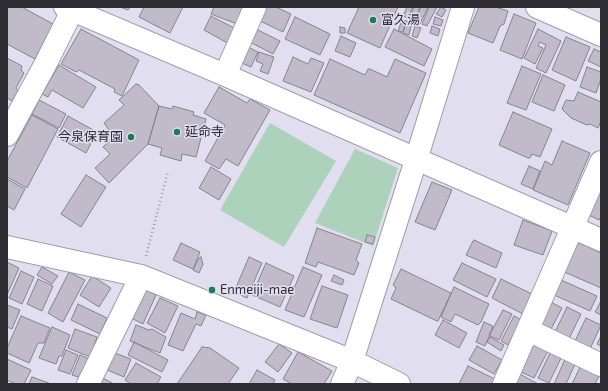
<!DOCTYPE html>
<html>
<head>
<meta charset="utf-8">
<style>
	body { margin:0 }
	#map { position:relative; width:608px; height:391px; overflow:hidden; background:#e1dfef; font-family:"Exo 2",sans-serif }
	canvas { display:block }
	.frame { position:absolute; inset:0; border:8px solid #2d2c32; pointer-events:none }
</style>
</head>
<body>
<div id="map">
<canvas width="608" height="391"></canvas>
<div class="frame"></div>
</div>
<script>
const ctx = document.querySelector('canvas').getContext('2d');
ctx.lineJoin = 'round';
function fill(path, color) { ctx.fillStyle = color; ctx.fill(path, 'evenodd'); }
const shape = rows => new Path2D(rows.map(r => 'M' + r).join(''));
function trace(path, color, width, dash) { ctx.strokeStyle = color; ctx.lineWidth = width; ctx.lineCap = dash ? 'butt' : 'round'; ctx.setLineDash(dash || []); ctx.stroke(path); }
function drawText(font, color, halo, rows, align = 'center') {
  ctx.font = font + ' "Exo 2","Noto Sans JP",sans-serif'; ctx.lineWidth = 3; ctx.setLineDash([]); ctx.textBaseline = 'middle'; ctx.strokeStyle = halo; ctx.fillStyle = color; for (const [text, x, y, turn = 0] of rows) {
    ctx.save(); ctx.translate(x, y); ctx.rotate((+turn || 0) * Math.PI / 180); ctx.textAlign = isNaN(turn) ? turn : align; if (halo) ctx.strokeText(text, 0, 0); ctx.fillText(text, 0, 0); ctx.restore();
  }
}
fill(shape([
	[270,123,336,161,284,247,220,210],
	[355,149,398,168,373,246,315,223]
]), '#acd2bb');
const building = shape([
	[7,7,22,7,53,24,35,59,7,44,7,7],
	[120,7,130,7,128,10,120,7],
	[144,7,183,7,170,33,139,17,144,7],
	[214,7,244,7,237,24,211,14,214,7],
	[260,7,276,7,291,14,283,32,256,19,260,7],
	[359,7,398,7,380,48,347,33,359,7],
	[407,7,413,7,408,18,403,16,407,7],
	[414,7,420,7,414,21,409,19,414,7],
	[421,7,428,7,420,24,415,21,421,7],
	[429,7,437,7,427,26,422,24,429,7],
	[441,7,446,10,442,17,436,14,441,7],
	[479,7,496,7,508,11,504,24,500,26,493,43,468,33,479,7],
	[514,14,536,23,522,59,500,50,514,14],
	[211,16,238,30,231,45,204,30,211,16],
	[295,17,330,34,320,55,285,39,295,17],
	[435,17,443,20,441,26,433,24,435,17],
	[402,20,406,21,403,32,398,31,402,20],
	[406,21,412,23,409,35,403,33,406,21],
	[415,26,421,28,417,38,412,36,415,26],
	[432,26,440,29,438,36,430,33,432,26],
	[340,27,345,28,345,33,340,33,340,27],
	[254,28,280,41,273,54,248,41,254,28],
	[81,29,139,60,122,96,114,92,115,89,79,70,76,72,61,64,81,29],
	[394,29,432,49,424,66,385,47,394,29],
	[538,29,561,41,546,73,536,68,546,45,540,42,538,46,543,48,535,64,524,58,538,29],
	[341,36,356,43,350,57,335,51,341,36],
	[566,37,590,47,576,81,552,70,566,37],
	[246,46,258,52,251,67,239,62,246,46],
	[594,49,601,52,601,67,588,61,594,49],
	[259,52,274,57,268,74,260,71,263,64,256,61,259,52],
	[293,57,308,64,311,58,324,63,311,92,283,81,293,57],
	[7,58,22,66,21,70,24,73,16,88,18,91,12,101,7,98,7,58],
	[330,59,365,75,368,69,370,69,387,77,395,59,426,73,400,133,314,95,330,59],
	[59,65,96,87,83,108,52,90,48,97,42,94,59,65],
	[522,66,541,74,526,110,507,103,522,66],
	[587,67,601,72,601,79,596,93,580,87,587,67],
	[543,75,565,85,554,111,532,102,543,75],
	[136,84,139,85,159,106,148,144,109,183,95,168,110,154,103,147,114,137,104,123,124,105,119,100,136,84],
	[219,87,247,103,250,99,270,110,238,166,226,159,219,169,205,161,225,125,204,113,219,87],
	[578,92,601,102,601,121,598,128,590,124,587,125,571,118,562,109,566,100,574,101,578,92],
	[39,100,66,114,59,128,32,114,39,100],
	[159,106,172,109,173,106,194,112,193,115,206,119,196,157,182,154,181,161,160,155,162,148,148,144,159,106],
	[513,112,552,129,540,157,532,154,530,158,528,158,499,145,513,112],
	[32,115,58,129,27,188,7,177,7,161,32,115],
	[68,116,97,132,86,153,57,137,68,116],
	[562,141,590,153,568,205,533,190,545,161,552,165,562,141],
	[529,166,540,171,533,189,521,184,529,166],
	[211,167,231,179,219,200,199,188,211,167],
	[86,175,106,187,81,227,61,214,86,175],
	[7,179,25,189,14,210,7,206,7,179],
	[432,182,452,190,435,230,415,222,432,182],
	[596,187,601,189,601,217,599,220,583,212,596,187],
	[523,220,552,231,543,255,514,245,523,220],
	[317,228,362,244,356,260,359,263,354,275,318,262,316,267,305,263,317,228],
	[367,235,375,237,373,244,365,242,367,235],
	[474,240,502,253,496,268,466,255,473,241,474,240],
	[576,241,601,253,601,288,562,271,576,241],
	[181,243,200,252,193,269,173,260,181,243],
	[201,257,203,264,199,273,193,270,199,258,201,257],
	[249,257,262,263,247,298,234,292,249,257],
	[7,262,19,268,7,295,7,262],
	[266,263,294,276,280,307,252,295,266,263],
	[462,263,496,279,487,297,453,280,462,263],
	[42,267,58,276,52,284,37,275,42,267],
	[303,267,322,275,304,317,285,310,303,267],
	[401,269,451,293,438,321,437,321,391,299,396,288,393,285,401,269],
	[21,271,34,277,22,304,9,298,21,271],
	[69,272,85,280,63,322,48,313,69,272],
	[334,275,344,280,342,285,331,281,334,275],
	[92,276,111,288,99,307,80,295,92,276],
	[38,279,53,286,42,311,27,304,38,279],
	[501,279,532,294,523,314,492,298,501,279],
	[561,280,597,296,590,311,554,295,561,280],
	[322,286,348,295,337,328,310,319,322,286],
	[140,287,156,295,143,324,127,316,140,287],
	[454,287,489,304,481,322,478,325,455,314,451,322,441,317,454,287],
	[160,298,178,306,165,333,147,323,160,298],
	[547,300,562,308,549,333,534,325,547,300],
	[601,301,601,315,595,312,601,301],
	[78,304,107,318,100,334,71,320,78,304],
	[7,305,20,310,12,329,7,327,7,305],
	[567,307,581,314,568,341,554,334,567,307],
	[503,310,512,314,499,340,490,336,490,334,503,310],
	[197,312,206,315,201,326,196,324,183,351,168,345,181,313,195,319,197,312],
	[21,316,50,328,44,343,38,343,29,363,7,353,7,348,21,316],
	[514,316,522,320,508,345,501,341,514,316],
	[586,318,601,325,590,349,575,341,586,318],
	[443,320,467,333,459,348,435,335,443,320],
	[484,322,493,326,485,346,476,342,484,322],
	[136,325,149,330,152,329,166,337,160,353,130,341,136,325],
	[52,327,70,335,62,356,59,356,56,364,39,358,52,327],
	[75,329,97,337,90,357,68,348,75,329],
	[601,336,601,346,597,344,601,336],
	[490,337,504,345,501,351,487,342,490,337],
	[134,342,168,360,162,372,128,355,134,342],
	[532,343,548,351,534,378,519,371,532,343],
	[279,344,292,353,278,372,265,362,279,344],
	[477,346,502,360,494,374,469,360,477,346],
	[202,347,210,348,239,368,228,384,177,384,202,347],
	[66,350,78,355,70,374,58,370,66,350],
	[551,351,562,356,549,383,538,378,551,351],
	[112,352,131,359,124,377,105,369,112,352],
	[298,352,332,371,324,384,292,384,283,379,298,352],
	[80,355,89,359,81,378,72,375,80,355],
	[566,357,576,362,566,384,554,384,566,357],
	[7,359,31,370,24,384,15,384,7,380,7,359],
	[136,363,161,377,157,384,131,384,125,380,136,363],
	[582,363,601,372,595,384,572,384,582,363],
	[468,366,495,379,494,384,459,384,468,366],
	[257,370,275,380,273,384,249,384,257,370],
	[518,373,538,384,512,384,518,373],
	[32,377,49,383,49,384,29,384,32,377],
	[101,377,114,384,97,384,101,377]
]);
fill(building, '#c0bac9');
trace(building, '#878290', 1);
const minor = shape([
	[65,7,225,75,601,240],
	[225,75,255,7],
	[7,135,46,63,74,7],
	[7,247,141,276,352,361,399,384],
	[528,330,601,365],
	[88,384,141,276],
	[342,384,352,361,416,160,463,7],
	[504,384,601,162]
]);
const major = shape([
	[537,7,601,35]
]);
trace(minor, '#9f9dac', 24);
trace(major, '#9f9dac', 24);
trace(shape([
	[146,256,168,171]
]), '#9a99a5', 2.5, [1, 3]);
trace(minor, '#fff', 22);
trace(major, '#fff', 22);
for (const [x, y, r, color] of [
	[373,20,4,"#1c7d54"],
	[177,132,4,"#1c7d54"],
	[131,137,4,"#1c7d54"],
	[212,290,4,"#1c7d54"]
]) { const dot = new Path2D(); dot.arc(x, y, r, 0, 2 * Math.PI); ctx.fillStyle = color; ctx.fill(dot); trace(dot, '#e1dfef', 1.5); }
drawText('13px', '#2d2c32', '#e1dfef', [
	["富久湯",381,20],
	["延命寺",185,132],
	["今泉保育園",123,137,"right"],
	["Enmeiji-mae",220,290]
], 'left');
</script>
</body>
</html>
